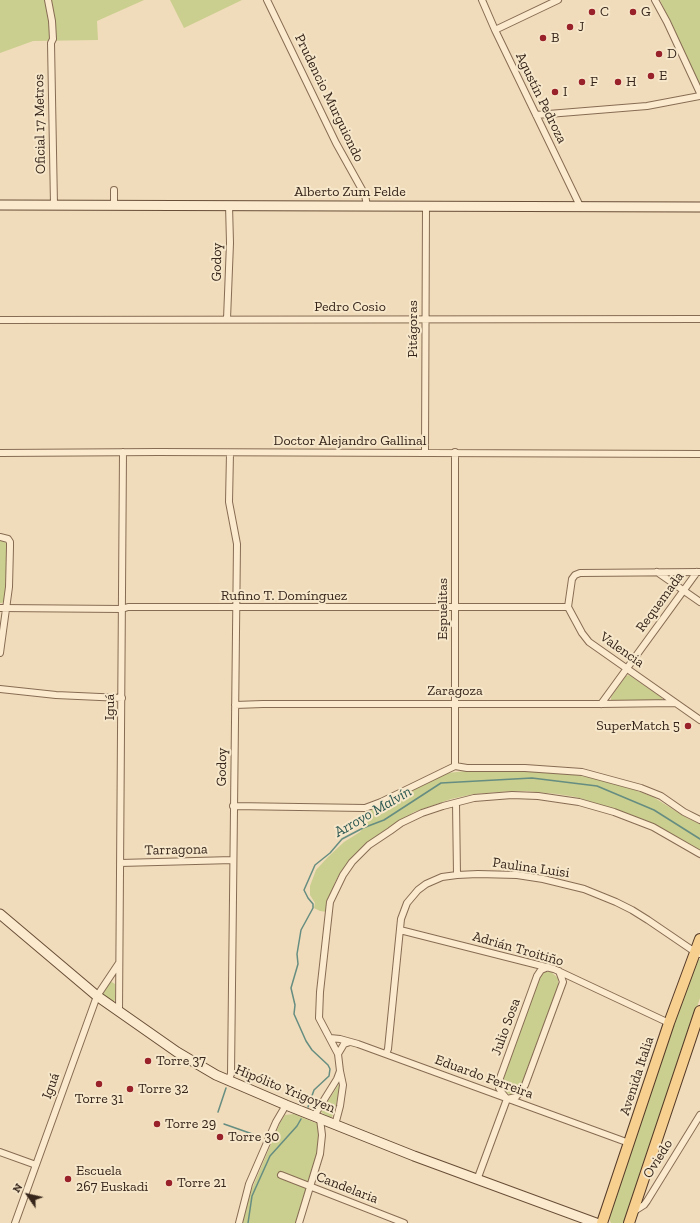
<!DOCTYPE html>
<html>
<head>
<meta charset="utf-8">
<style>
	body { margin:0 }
	#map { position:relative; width:700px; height:1223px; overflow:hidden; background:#f0dcba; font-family:"Zilla Slab",serif }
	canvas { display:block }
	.north { position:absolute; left:8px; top:1175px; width:40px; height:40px; -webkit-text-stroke:3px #f7e7ca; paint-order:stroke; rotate:304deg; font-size:11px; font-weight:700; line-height:16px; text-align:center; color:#35251a }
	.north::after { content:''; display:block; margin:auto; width:14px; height:18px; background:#35251a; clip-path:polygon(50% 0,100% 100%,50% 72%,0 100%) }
</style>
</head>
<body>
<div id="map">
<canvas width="700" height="1223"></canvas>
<div class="north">N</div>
</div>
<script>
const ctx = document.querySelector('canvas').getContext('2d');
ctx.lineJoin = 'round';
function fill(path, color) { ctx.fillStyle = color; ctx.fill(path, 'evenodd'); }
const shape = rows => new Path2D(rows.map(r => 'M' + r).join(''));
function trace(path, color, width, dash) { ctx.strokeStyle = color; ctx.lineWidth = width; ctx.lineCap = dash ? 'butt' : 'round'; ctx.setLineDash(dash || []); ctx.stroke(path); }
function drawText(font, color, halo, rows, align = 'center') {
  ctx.font = font + ' "Zilla Slab",serif'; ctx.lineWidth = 4; ctx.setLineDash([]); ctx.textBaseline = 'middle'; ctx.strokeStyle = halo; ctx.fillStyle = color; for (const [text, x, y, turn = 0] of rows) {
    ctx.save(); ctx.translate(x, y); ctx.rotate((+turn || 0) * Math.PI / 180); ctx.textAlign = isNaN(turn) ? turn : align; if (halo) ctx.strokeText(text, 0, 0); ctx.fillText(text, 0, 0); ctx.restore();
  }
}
fill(shape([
	[0,0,144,0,97,21,98,40,33,41,0,53],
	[170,0,242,0,184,28],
	[660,0,700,0,700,87],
	[0,541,3,541,7,544,5,598,4,601,2,603,0,603],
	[629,675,662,698,662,701,611,700,611,697,626,676],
	[475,770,510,770,562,773,594,778,635,790,653,797,687,818,700,824,700,851,619,811,576,797,557,794,526,791,512,791,474,794,451,799,414,812,379,834,350,859,342,870,335,882,327,912,320,911,314,908,315,903,310,895,310,886,316,870,327,858,344,842,360,832,368,821,371,809,384,804,421,784,448,773],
	[700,959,700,998,626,1220,624,1223,611,1223,609,1218,674,1021,696,961],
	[544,972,551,972,558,978,558,987,521,1090,513,1095,507,1093,502,1089,501,1080,537,981,541,975],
	[110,981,115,984,115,1000,113,1002,103,995,102,992],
	[339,1084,340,1088,335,1109,332,1117,329,1117,321,1112],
	[294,1114,318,1124,320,1138,315,1162,296,1223,242,1223,251,1191,280,1123,285,1115]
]), '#cace8e');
trace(shape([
	[308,1107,314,1090,329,1076,330,1069,328,1065,312,1050,306,1041,294,1014,295,1005,291,988,298,964,297,954,301,930,313,908,313,904,308,898,304,890,315,865,330,853,342,839,363,828,384,820,441,783,532,778,597,786,654,810,700,839],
	[218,1112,226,1088],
	[224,1124,261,1137],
	[248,1223,252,1196,270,1156,297,1126,301,1119]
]), '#668d81', 1.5);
const street = shape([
	[48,0,52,21,53,39,51,43,54,205],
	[267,0,336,143,365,195,367,206],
	[482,0,495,30,580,206],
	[655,0,667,22,700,93],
	[495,30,558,0],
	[536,115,647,106,700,96],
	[114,190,114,205],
	[227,319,230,243,229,205],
	[0,320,700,319],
	[425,452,426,206],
	[0,453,158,452,700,454],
	[0,537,8,539,10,542,10,547,9,587,0,653],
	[657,572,700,602],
	[700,572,580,573,575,575,572,579,568,607,582,633,589,642,700,720],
	[0,608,122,609,128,607,568,607],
	[0,689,56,695,122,698],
	[601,704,697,572],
	[235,705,263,704,601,704,675,703],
	[455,766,455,452],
	[456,803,457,875],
	[233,806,365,808,381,802,455,766,467,768,525,768,582,772,641,788,661,796,684,812,700,820],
	[120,863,233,860],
	[400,930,554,969,669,1023],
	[548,967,541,970,537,976,500,1078,499,1088,502,1093,507,1099,516,1097,525,1085,563,982,559,971],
	[119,1012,123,452],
	[330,1038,340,1039,358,1044,629,1143],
	[338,1054,344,1044,350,1042],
	[386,1054,388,1049,401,919,407,903,418,890,426,884,442,877,457,875,478,874,517,875,543,879,584,889,616,902,632,910,648,920,695,952,700,954],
	[228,1081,231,1074,237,544,229,502,230,453],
	[314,1116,337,1079,340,1071,338,1054,319,1018,320,992,330,902,343,875,352,862,369,845,390,831,401,823,422,813,443,806,474,798,512,795,538,796,579,802,614,812,653,827,700,854],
	[335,1125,340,1106,343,1085,340,1071],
	[0,1152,36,1165],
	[281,1175,404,1223],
	[477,1180,507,1099],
	[633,1212,644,1205,647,1201,700,1115],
	[15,1223,97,996,119,963],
	[239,1223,249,1184,276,1122,286,1105],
	[299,1223,320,1154,322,1135,320,1119]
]);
const secondary = shape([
	[0,205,700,207],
	[0,914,97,996,177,1052,216,1075,286,1105,414,1156,596,1223]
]);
const primary = shape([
	[602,1223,669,1023,700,939],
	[629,1223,700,1011]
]);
trace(street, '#876c54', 8);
trace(secondary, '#684d37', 11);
trace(primary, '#543a29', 12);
trace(street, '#fbeacd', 6);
trace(secondary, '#fbeacd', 9);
trace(primary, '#f7cf8e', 10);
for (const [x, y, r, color] of [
	[592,12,4,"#992129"],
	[633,12,4,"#992129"],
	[570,27,4,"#992129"],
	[543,38,4,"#992129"],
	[659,54,4,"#992129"],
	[651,76,4,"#992129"],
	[582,82,4,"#992129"],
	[618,82,4,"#992129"],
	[555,92,4,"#992129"],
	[688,726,4,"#992129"],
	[148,1061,4,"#992129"],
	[99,1084,4,"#992129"],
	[130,1089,4,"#992129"],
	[157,1124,4,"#992129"],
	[220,1137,4,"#992129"],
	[68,1179,4,"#992129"],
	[169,1183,4,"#992129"]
]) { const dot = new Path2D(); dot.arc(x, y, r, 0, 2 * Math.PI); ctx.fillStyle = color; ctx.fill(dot); trace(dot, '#f7e7ca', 1.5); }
drawText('14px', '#35251a', '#f7e7ca', [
	["C",600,12],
	["G",641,12],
	["J",578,27],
	["B",551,38],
	["D",667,54],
	["E",659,76],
	["F",590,82],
	["H",626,82],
	["I",563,92],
	["SuperMatch 5",680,726,"right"],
	["Torre 37",156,1061],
	["Torre 32",138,1089],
	["Torre 31",99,1099,"center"],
	["Torre 29",165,1124],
	["Torre 30",228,1137],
	["Escuela",76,1171],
	["267 Euskadi",76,1187],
	["Torre 21",177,1183]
], 'left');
drawText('14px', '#35251a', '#f7e7ca', [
	["Prudencio Murguiondo",329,98,64],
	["Agustín Pedroza",541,98,64],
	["Oficial 17 Metros",40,124,-91],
	["Alberto Zum Felde",350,192],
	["Godoy",217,262,-89],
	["Pedro Cosio",350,307],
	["Pitágoras",413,329,-90],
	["Doctor Alejandro Gallinal",350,441],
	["Rufino T. Domínguez",284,596],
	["Requemada",660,602,-54],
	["Espuelitas",443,609,-90],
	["Valencia",622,650,35],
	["Zaragoza",455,691],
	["Iguá",110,707,-90],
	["Godoy",222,767,-89],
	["Tarragona",176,850,-1],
	["Paulina Luisi",531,868,8],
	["Adrián Troitiño",518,949,16],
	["Julio Sosa",506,1027,-70],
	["Avenida Italia",637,1076,-72],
	["Eduardo Ferreira",484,1077,20],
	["Iguá",51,1086,-70],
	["Hipólito Yrigoyen",285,1089,22],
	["Oviedo",658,1159,-58],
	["Candelaria",347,1188,21]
]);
drawText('italic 15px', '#285650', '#f7e7ca', [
	["Arroyo Malvín",373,812,-30]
]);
</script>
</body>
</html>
